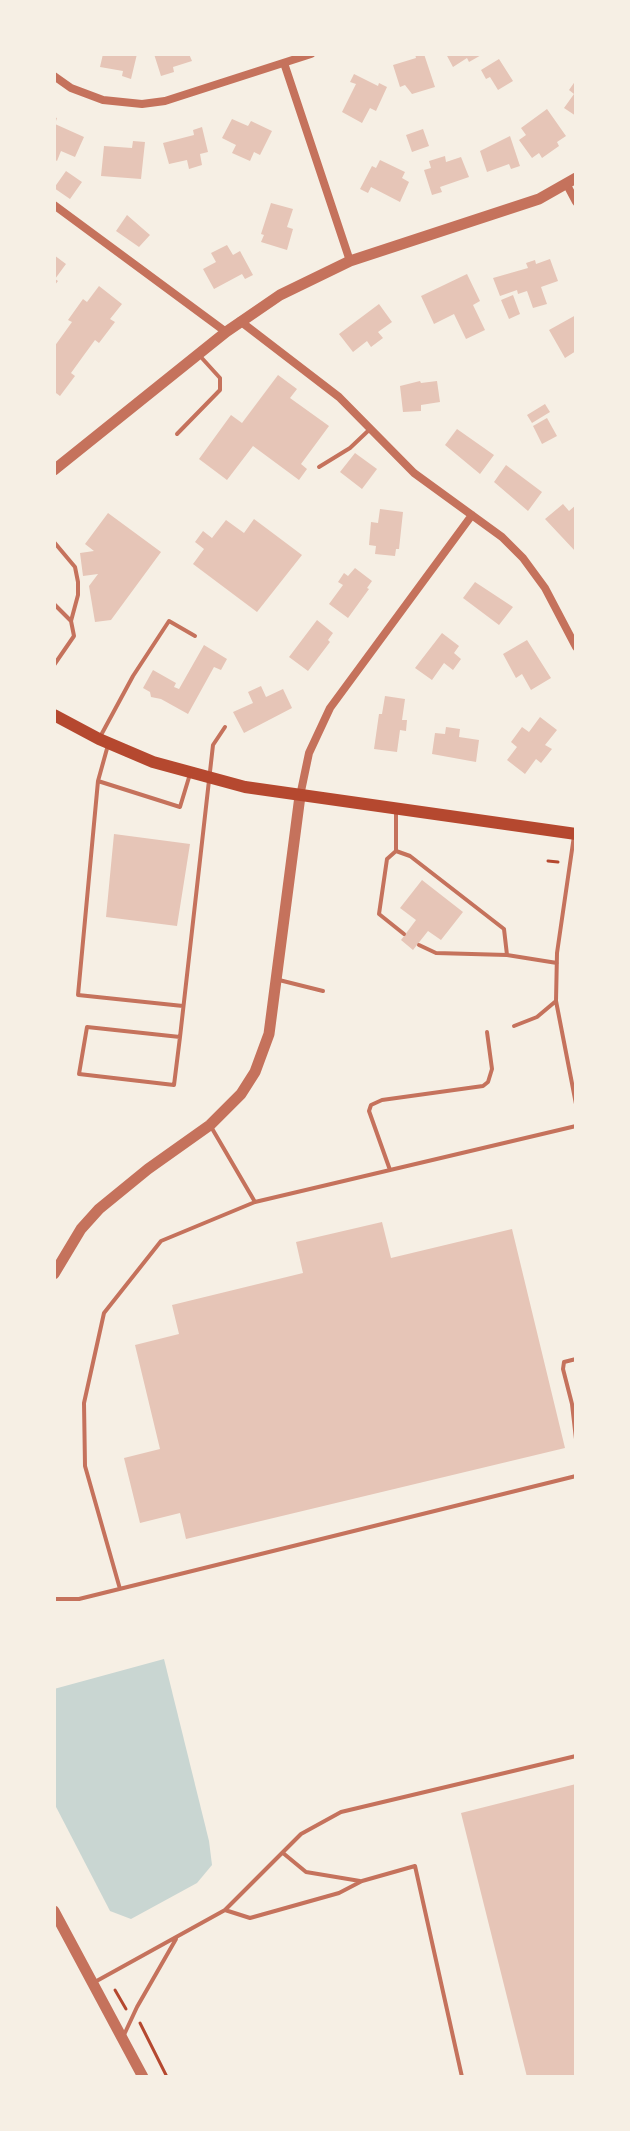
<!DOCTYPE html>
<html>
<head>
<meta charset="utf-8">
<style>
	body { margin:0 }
	#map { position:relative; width:630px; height:2131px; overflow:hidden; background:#f6efe4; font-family:Helvetica,sans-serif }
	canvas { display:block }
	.frame { position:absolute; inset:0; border:56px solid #f6efe4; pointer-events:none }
</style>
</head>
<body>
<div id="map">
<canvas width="630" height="2131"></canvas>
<div class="frame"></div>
</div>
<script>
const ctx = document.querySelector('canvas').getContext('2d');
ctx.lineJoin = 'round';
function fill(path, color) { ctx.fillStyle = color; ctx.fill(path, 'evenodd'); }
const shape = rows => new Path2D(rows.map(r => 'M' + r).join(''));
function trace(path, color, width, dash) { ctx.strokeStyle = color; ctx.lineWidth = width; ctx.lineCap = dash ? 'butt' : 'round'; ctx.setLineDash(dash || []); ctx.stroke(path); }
fill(shape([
	[164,1659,209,1841,212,1865,197,1883,131,1919,110,1911,54,1803,54,1689]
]), '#c9d6d2');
fill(shape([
	[103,54,137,54,131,79,122,76,123,71,100,67],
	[154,54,189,54,192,61,173,67,174,72,161,76],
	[415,54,424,54,435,87,412,94,405,85,400,87,393,65,416,58],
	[446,54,483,54,469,62,467,58,453,67],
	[499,59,513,81,498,90,490,77,486,79,481,70],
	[354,74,378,86,379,83,387,87,376,111,370,108,362,123,342,112,356,84,350,82],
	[576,80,576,116,564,108,574,94,569,90],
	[547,109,566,136,557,142,559,146,542,158,539,153,532,158,519,140,526,135,521,128],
	[54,117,57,118,55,124,84,137,75,157,61,151,57,161,54,159],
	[232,119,248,126,251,121,272,131,260,155,254,152,250,161,232,153,236,145,222,138],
	[202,127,208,152,200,154,202,165,189,169,187,160,169,164,163,143,194,135,193,130],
	[423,129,429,146,412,152,406,135],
	[510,136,520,166,511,169,509,164,487,172,480,151],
	[133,141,145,142,141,179,101,176,104,146,132,148],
	[445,156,446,162,461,157,469,177,440,187,442,192,432,195,424,170,431,168,429,161],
	[380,160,405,172,402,178,409,182,400,202,371,187,368,193,360,189,372,166,376,168],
	[66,171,82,182,70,199,54,188],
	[271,203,293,209,287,227,293,229,287,250,261,242,264,235,261,234],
	[127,215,150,235,139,247,116,231],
	[227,245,233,255,240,251,253,275,245,279,242,274,214,289,203,269,216,262,211,253],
	[54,255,66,264,55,279,58,281,54,286],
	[550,259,558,281,541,287,547,304,533,308,527,291,518,294,517,290,500,296,493,278,528,268,526,263,535,260,536,264],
	[467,274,480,301,473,305,485,330,466,339,454,314,434,324,421,296],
	[99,286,122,304,110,319,115,322,99,343,95,340,84,355,71,373,75,376,60,396,56,393,54,396,54,347,72,322,68,320,83,299,87,302],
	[513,295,520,314,509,319,501,300],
	[379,304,392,322,378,332,383,338,371,347,367,341,353,352,339,334],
	[576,315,576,351,565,358,549,330],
	[278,375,297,389,290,398,329,426,301,464,307,469,299,480,253,446,227,480,199,459,231,415,242,423],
	[420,381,421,383,437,381,440,402,421,405,421,411,403,412,400,386],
	[545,404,550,412,532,423,527,415],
	[547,418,557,436,542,444,533,426],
	[457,429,494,455,480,474,445,445],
	[355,453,377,469,362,489,340,472],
	[506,465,542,492,528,511,494,482],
	[563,504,569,511,576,505,576,552,545,519],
	[380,509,403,512,399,549,396,549,395,556,375,554,376,546,369,545,371,522,378,523],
	[108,513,161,552,111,620,95,622,89,586,98,574,83,576,80,553,94,551,85,544],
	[254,519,302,555,257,612,193,564,204,549,195,542,203,531,212,538,226,520,244,533],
	[355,568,372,581,367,588,369,589,348,618,329,604,343,585,338,582,344,573,348,576],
	[475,582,513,607,499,625,463,598],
	[317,620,333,633,328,640,330,642,308,671,289,657],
	[442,633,459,646,454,653,461,659,453,670,444,663,432,680,415,668],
	[527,640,551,678,531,690,522,674,516,678,503,654],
	[204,645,227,659,221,670,214,667,188,714,161,699,151,697,150,692,143,688,153,670,176,683,174,687,179,689],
	[261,686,266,697,283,689,292,708,244,733,233,712,253,703,248,692],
	[385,696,405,699,402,720,407,720,406,731,400,730,397,752,374,749,379,714,382,714],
	[540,717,557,730,545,745,552,749,541,763,536,759,525,774,507,760,517,747,511,742,522,727,529,732],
	[446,727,460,729,459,737,479,740,476,762,432,754,435,733,445,734],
	[114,834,190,844,177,926,106,917],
	[422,880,463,912,441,940,428,931,413,950,401,940,416,920,400,908],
	[382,1222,391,1258,512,1229,565,1448,186,1539,180,1513,140,1523,124,1458,160,1449,135,1345,179,1334,172,1305,303,1273,296,1242],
	[576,1784,576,2077,527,2077,461,1813]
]), '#e6c5b7');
trace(shape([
	[548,861,558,862],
	[115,1990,126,2009],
	[140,2023,167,2077]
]), '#b5482f', 3);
trace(shape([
	[177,434,220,390,220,378,200,356],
	[319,467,350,448,369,430],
	[54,542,75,567,78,582,78,595,71,621,74,636,54,665],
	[54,604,71,621],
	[100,737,133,676,169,621,195,636],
	[108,745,98,781,78,995,183,1006],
	[98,781,180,807,190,774],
	[396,811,396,851,387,859,379,914,404,934],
	[574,836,557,953,556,1001,576,1104],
	[396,851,410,856,504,929,507,955],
	[419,945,436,953,507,955,557,963],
	[279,980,323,991],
	[514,1026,537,1017,556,1001],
	[180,1037,87,1027,79,1074,174,1085,180,1037,213,745,225,727],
	[210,1125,255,1202],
	[390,1170,369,1111,371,1105,382,1100,483,1086,488,1082,492,1069,487,1032],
	[576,1359,564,1362,563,1369,572,1404,576,1439],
	[120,1589,85,1466,84,1403,104,1313,161,1241,255,1202,576,1126],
	[54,1599,79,1599,576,1476],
	[283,1853,306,1872,360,1881],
	[225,1910,250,1918,339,1893,362,1881,415,1866,462,2077],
	[93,1983,225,1910,301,1834,341,1812,576,1756],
	[123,2037,137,2007,176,1939]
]), '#c5725c', 4);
trace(shape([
	[284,63,350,261],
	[54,76,71,88,103,100,142,104,165,101,311,54],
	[567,185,576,202],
	[54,205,226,332],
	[240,321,339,397,414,473,502,537,523,558,545,588,576,647],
	[300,796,309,753,330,708,472,515]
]), '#c5725c', 8);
trace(shape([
	[54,470,226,332,280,295,350,261,539,199,576,178],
	[54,1274,81,1229,99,1209,148,1169,210,1125,241,1094,255,1072,269,1034,300,796],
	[54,1911,143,2077]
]), '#c5725c', 11);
trace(shape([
	[54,715,99,739,153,762,245,787,576,834]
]), '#b5482f', 12);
</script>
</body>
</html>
